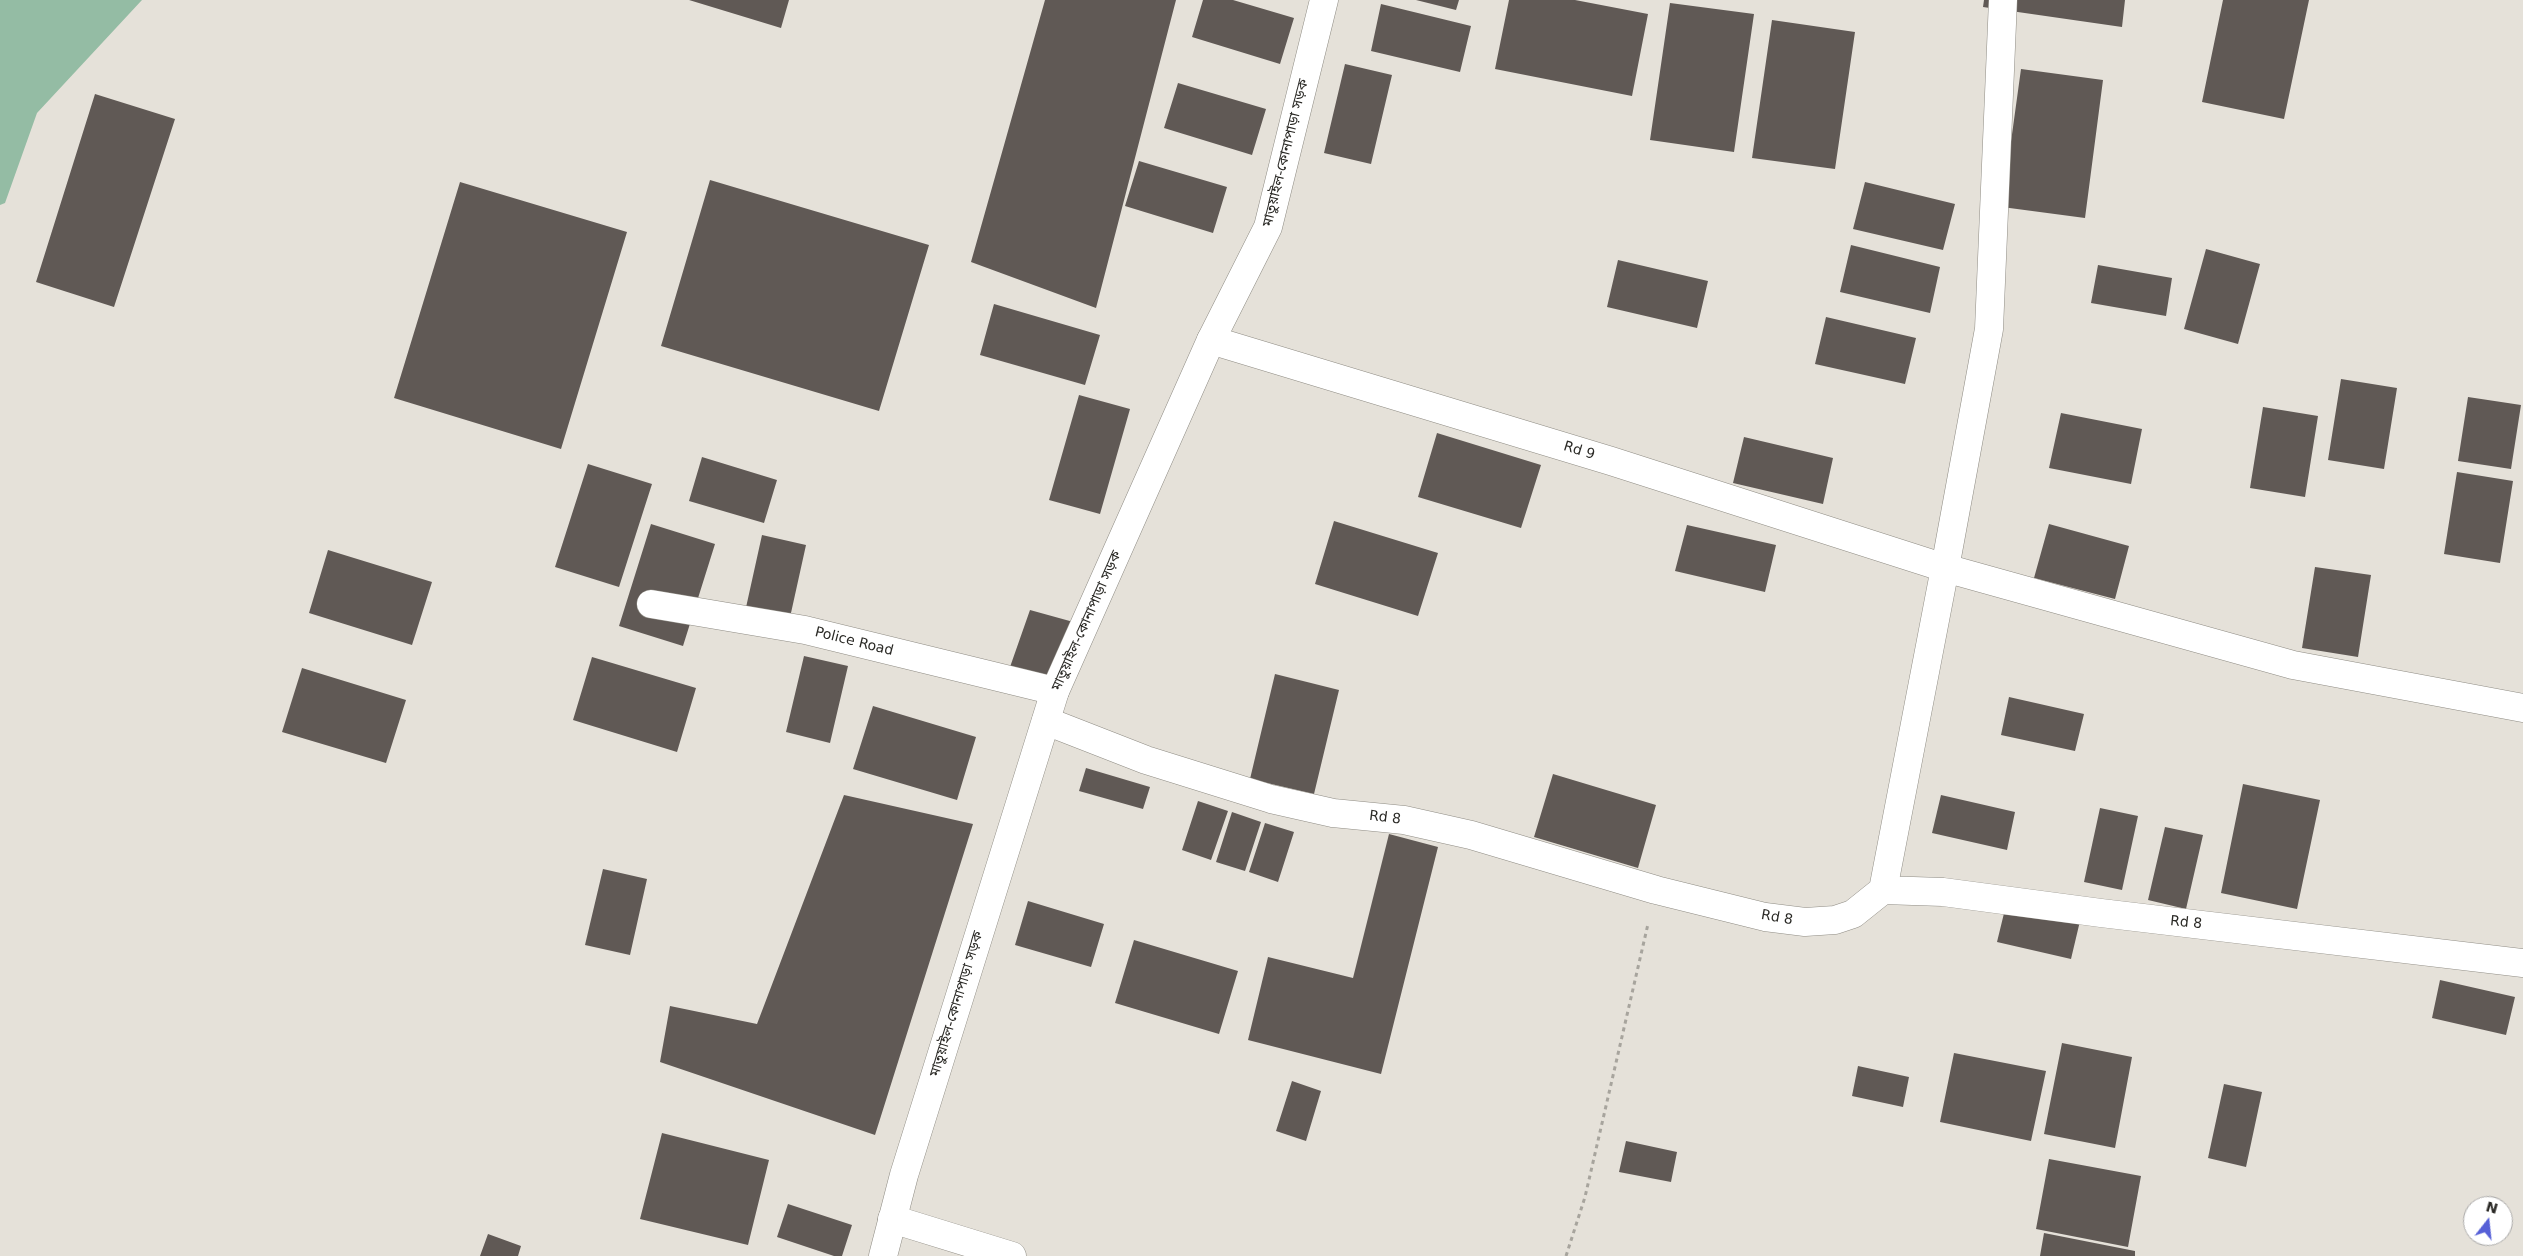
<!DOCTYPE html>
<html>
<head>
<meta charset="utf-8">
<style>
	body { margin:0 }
	#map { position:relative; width:2523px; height:1256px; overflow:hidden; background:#e5e1d9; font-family:"DejaVu Sans",sans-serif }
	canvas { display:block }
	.north { position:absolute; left:2463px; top:1196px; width:50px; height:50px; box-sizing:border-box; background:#fff; border:1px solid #aaa9a8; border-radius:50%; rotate:16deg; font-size:14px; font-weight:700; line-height:20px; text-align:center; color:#2a2925 }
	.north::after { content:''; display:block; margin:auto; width:18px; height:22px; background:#5660d7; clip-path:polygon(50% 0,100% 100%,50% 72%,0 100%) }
</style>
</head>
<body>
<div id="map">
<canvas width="2523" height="1256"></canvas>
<div class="north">N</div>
</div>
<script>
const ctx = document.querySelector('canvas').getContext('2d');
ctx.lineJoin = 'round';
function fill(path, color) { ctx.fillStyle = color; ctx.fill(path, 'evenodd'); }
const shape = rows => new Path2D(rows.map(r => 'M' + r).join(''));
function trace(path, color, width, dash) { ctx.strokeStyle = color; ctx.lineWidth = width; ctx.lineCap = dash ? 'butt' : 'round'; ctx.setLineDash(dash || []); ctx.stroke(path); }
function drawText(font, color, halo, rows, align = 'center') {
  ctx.font = font + ' "DejaVu Sans","Noto Sans Bengali",sans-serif'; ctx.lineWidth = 5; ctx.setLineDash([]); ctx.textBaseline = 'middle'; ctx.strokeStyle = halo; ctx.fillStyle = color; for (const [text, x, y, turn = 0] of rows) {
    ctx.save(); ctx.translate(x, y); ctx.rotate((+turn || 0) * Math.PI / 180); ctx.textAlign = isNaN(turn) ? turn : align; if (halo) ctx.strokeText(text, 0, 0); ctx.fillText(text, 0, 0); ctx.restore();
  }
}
fill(shape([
	[0,0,142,0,37,113,5,203,0,205]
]), '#94bca4');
fill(shape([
	[689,0,789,0,781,28],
	[1045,0,1176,0,1096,308,971,262],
	[1203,0,1233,0,1294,18,1280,64,1192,37],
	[1416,0,1459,0,1456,10],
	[1509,0,1575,0,1648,14,1632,96,1495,69],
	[1984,0,2125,0,2122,27,1983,7],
	[2223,0,2309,0,2284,119,2202,102],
	[1670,3,1754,14,1734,152,1650,140],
	[1381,4,1471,26,1460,72,1371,51],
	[1772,20,1855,32,1835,169,1752,158],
	[1345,64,1392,75,1371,164,1324,153],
	[2021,69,2103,80,2085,218,2002,207],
	[1178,83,1266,109,1252,155,1164,128],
	[95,94,175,119,114,307,36,282],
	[1139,161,1227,187,1213,233,1125,206],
	[710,180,929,245,879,411,661,346],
	[460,182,627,232,561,449,394,398],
	[1865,182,1955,204,1943,250,1853,229],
	[1851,245,1940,267,1930,313,1840,292],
	[2206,249,2260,264,2238,344,2184,329],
	[1618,260,1708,281,1697,328,1607,307],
	[2098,265,2172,278,2166,316,2091,303],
	[994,304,1100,335,1085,385,980,355],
	[1826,317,1916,338,1905,384,1815,364],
	[2341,379,2397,388,2384,469,2328,460],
	[1079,395,1130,409,1100,514,1049,500],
	[2468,397,2521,405,2511,469,2458,461],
	[2263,407,2318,416,2305,497,2250,488],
	[2061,413,2142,429,2131,484,2049,468],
	[1437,433,1541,465,1521,528,1418,497],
	[1744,437,1833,458,1823,504,1733,483],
	[702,457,777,480,764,523,689,501],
	[588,464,652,484,619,587,555,567],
	[2457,472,2513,481,2500,563,2444,554],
	[1334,521,1438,553,1418,616,1315,584],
	[651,524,715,544,683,646,619,626],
	[2049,524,2129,546,2115,599,2034,578],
	[1687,525,1776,545,1765,592,1675,571],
	[762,535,806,545,789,622,745,612],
	[328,550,432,582,412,645,309,613],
	[2315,567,2371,575,2358,657,2302,648],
	[1030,610,1077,623,1052,679,1010,667],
	[804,656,848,666,830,743,786,732],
	[592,657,696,688,677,752,573,720],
	[302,668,406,700,386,763,282,732],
	[1275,674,1339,690,1314,794,1250,779],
	[2009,697,2084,714,2075,751,2001,735],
	[873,706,976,737,957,800,853,769],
	[1086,768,1150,787,1143,809,1079,791],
	[1553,774,1656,805,1638,868,1534,837],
	[2243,784,2320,800,2297,909,2221,893],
	[844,795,973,824,875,1135,660,1062,670,1006,757,1024],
	[1941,795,2015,812,2007,850,1932,833],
	[1198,801,1228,811,1211,860,1182,850],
	[2100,808,2138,816,2122,890,2084,882],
	[1232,812,1261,822,1245,871,1216,862],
	[1265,823,1294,832,1278,882,1249,872],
	[2165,827,2203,835,2186,909,2148,900],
	[1389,834,1438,847,1381,1074,1248,1040,1268,957,1353,978],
	[603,869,647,879,630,955,585,945],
	[1028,901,1104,924,1091,967,1015,945],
	[2006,905,2080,921,2071,959,1997,942],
	[1134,940,1238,971,1219,1034,1115,1003],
	[2440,980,2515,997,2506,1035,2432,1018],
	[2062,1043,2132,1057,2115,1148,2044,1134],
	[1954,1053,2046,1071,2031,1141,1940,1122],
	[1858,1066,1909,1077,1903,1107,1852,1096],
	[1292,1081,1321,1091,1306,1141,1276,1131],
	[2224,1084,2262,1092,2246,1167,2208,1158],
	[662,1133,769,1160,748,1245,640,1219],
	[1626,1141,1677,1152,1671,1182,1619,1172],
	[2049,1159,2141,1176,2128,1247,2036,1229],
	[788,1204,852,1225,842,1256,834,1256,777,1237],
	[2044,1233,2135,1251,2135,1256,2040,1256],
	[488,1234,521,1246,518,1256,480,1256]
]), '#605955');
const street = shape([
	[1211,340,1611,461,1945,568,1989,329,2003,0],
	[651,604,805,630,1055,691],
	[1046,721,1146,760,1271,799,1333,813,1404,820,1471,835,1656,890,1765,917,1805,922,1835,920,1853,914,1883,890,1943,892,2101,913,2523,963],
	[1883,890,1945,568,2293,665,2523,708],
	[892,1219,1012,1256]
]);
const secondary = shape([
	[883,1256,904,1175,1055,691,1211,340,1268,227,1324,0]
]);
trace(street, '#8f8c84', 29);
trace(secondary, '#8f8c84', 29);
trace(shape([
	[1566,1256,1585,1197,1648,924]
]), '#a7a49d', 3, [4, 4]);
trace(street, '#fff', 28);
trace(secondary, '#fff', 28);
drawText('14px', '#2a2925', '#fff', [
	["মাতুয়াইল-কোনাপাড়া সড়ক",1286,153,-76],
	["Rd 9",1579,451,17],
	["মাতুয়াইল-কোনাপাড়া সড়ক",1087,621,-66],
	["Police Road",854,642,14],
	["Rd 8",1385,818,7],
	["Rd 8",1777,918,10],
	["Rd 8",2186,923,6],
	["মাতুয়াইল-কোনাপাড়া সড়ক",957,1004,-73]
]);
</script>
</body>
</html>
